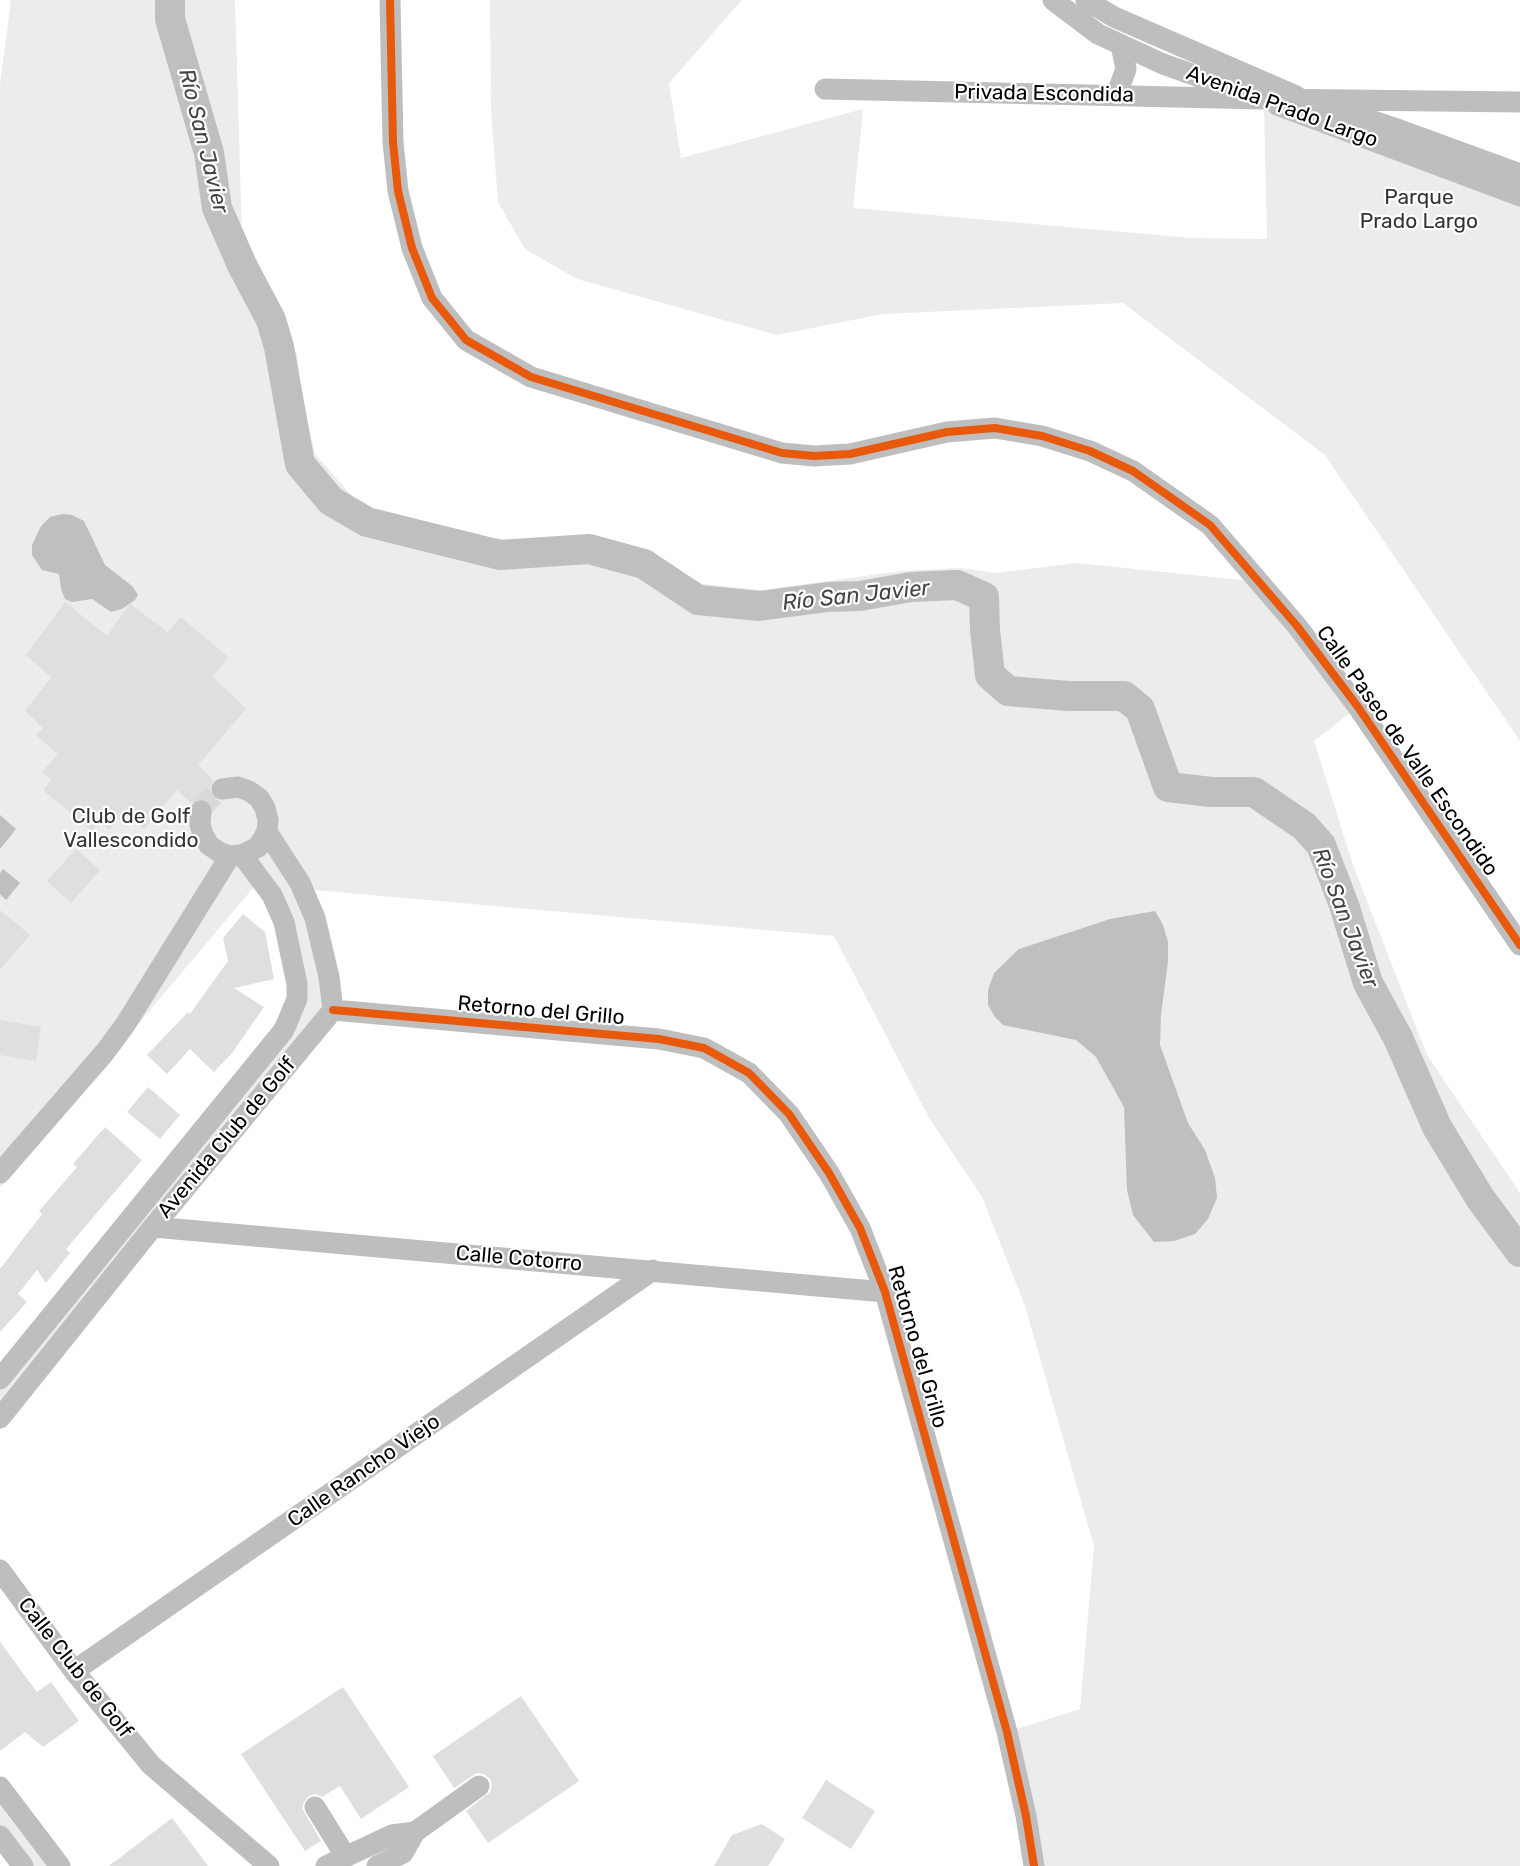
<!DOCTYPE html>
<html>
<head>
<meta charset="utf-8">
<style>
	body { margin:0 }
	canvas { display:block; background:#fff }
</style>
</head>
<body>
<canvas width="1520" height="1866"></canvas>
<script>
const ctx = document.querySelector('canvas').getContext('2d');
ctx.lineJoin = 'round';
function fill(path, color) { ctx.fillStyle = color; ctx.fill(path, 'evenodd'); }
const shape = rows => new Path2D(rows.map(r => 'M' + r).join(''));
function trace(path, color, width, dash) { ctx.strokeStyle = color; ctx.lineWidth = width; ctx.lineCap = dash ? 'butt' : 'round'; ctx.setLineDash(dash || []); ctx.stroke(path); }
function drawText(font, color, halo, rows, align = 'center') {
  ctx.font = font + ' Rubik,sans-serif'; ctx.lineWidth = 4.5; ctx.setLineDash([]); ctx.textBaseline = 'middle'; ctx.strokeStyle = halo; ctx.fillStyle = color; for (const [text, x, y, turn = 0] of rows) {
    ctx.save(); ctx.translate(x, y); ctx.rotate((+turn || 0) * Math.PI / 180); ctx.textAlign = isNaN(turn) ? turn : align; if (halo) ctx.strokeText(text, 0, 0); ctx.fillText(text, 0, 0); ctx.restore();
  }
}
fill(shape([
	[11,0,235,0,242,236,272,306,297,354,300,389,315,454,359,504,440,530,509,540,571,537,613,542,703,584,763,590,901,571,960,568,996,573,1077,563,1260,582,1358,707,1314,741,1353,865,1427,1055,1520,1193,1520,1866,1034,1866,1007,1732,1080,1709,1094,1546,1025,1306,982,1197,929,1118,834,936,303,889,333,1010,0,1418,0,1379,297,999,284,922,254,887,0,1188,0,85],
	[490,0,742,0,669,83,681,158,863,109,853,208,1191,238,1267,239,1264,105,1520,194,1520,741,1325,455,1123,303,883,314,777,335,577,279,525,249,498,202,491,111],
	[0,1787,60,1866,23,1866,0,1836]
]), '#ececec');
fill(shape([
	[62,514,72,515,84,521,105,565,132,586,138,595,135,600,122,609,111,612,92,599,72,602,65,599,61,589,59,574,42,570,32,555,32,545,41,526,50,517],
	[0,815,16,829,0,849],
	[3,869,20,883,6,900,0,894,0,873],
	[1155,911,1163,925,1168,942,1168,962,1161,1015,1160,1045,1188,1123,1205,1150,1215,1178,1217,1198,1208,1219,1195,1234,1174,1241,1154,1242,1133,1215,1127,1190,1124,1107,1096,1057,1076,1040,1003,1025,995,1017,988,1005,988,990,994,973,1019,949,1110,919]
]), '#bfbfbf');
trace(shape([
	[170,0,170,19,209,153,217,208,242,265,271,320,279,347,300,464,331,501,367,522,500,555,589,549,644,564,698,600,759,606,828,597,860,596,911,587,957,585,984,597,985,630,990,675,1008,691,1068,696,1124,696,1140,709,1168,787,1211,792,1254,792,1304,826,1321,845,1344,905,1368,983,1398,1038,1437,1127,1480,1198,1520,1252]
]), '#bfbfbf', 30);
fill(shape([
	[65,602,107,636,130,604,168,632,181,617,228,657,213,677,246,709,198,765,213,780,209,790,212,796,217,800,222,802,214,811,212,805,208,800,201,798,191,803,177,790,144,829,124,813,109,830,99,821,92,831,43,790,51,780,42,772,58,754,36,735,43,728,25,711,51,677,26,655],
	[76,849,100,870,71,903,47,881],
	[0,910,30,935,0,970],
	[243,914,265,932,274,979,234,988,264,1007,232,1053,214,1072,190,1049,167,1074,147,1055,188,1012,190,1014,228,961,223,938],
	[0,1020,41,1027,36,1061,0,1055],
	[148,1087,180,1115,160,1139,127,1112],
	[105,1127,142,1160,66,1249,70,1253,46,1283,37,1270,18,1294,27,1302,0,1332,0,1269,42,1214,39,1211,77,1167,73,1164],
	[0,1642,37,1692,51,1682,79,1721,43,1747,25,1732,0,1751],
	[343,1687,409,1787,361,1819,340,1786,322,1797,315,1794,309,1796,304,1802,302,1808,321,1841,305,1851,241,1754],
	[521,1696,579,1781,488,1843,466,1811,490,1792,492,1785,490,1779,484,1774,477,1773,454,1788,433,1756],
	[826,1780,875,1811,851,1849,802,1818],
	[172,1818,208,1866,109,1866],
	[762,1824,785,1839,768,1866,714,1866,732,1835]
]), '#dfdfdf');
trace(shape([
	[201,811,206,801,222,789]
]), '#d9d9d9', 21, [21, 10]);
trace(shape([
	[390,0,393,142,398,191,412,248,432,298,466,340,531,377,782,453,814,456,850,454,947,432,995,428,1042,436,1090,451,1133,471,1210,525,1297,626,1358,707,1520,945],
	[1053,0,1098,34,1163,64,1245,93],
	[1086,0,1114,17,1296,96],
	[825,89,1262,99,1520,102],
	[1116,96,1126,69,1121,45],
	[1277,105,1520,196],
	[1328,106,1400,130,1520,174],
	[201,811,200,824,203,835,209,845,219,852,230,856,242,855,258,847,267,832,268,820,265,808,259,798,249,791,238,787,222,789],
	[333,1010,659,1039,704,1048,749,1073,789,1114,829,1173,860,1228,885,1292,1007,1732,1026,1816,1034,1866],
	[0,1173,105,1052,125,1025,230,856],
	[153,1227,885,1292],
	[0,1379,284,1030,297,999,297,984,284,922,272,895,242,855],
	[0,1418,153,1227,333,1010,329,977,315,918,300,883,267,832],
	[0,1570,74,1671,151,1765,269,1866],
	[74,1671,653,1270],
	[0,1787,60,1866],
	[315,1807,346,1857],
	[0,1836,23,1866],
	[326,1866,392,1835,415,1832],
	[377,1866,403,1853,415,1832,479,1786]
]), '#bebebe', 21);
trace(shape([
	[390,0,393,142,398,191,412,248,432,298,466,340,531,377,782,453,814,456,850,454,947,432,995,428,1042,436,1090,451,1133,471,1210,525,1297,626,1358,707,1520,945],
	[333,1010,659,1039,704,1048,749,1073,789,1114,829,1173,860,1228,885,1292,1007,1732,1026,1816,1034,1866]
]), '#e8590c', 8);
drawText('21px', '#000', '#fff', [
	["Privada Escondida",1044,94,1],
	["Avenida Prado Largo",1282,107,20],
	["Calle Paseo de Valle Escondido",1407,751,55],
	["Retorno del Grillo",541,1011,5],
	["Avenida Club de Golf",227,1138,-50],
	["Calle Cotorro",519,1259,5],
	["Retorno del Grillo",917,1347,74],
	["Calle Rancho Viejo",364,1471,-35],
	["Calle Club de Golf",75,1668,52]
]);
drawText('21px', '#333', '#fff', [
	["Parque",1419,198],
	["Prado Largo",1419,222],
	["Club de Golf",131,817],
	["Vallescondido",131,841]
]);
drawText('italic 22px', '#444', '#fff', [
	["Río San Javier",203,141,76],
	["Río San Javier",856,596,-6],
	["Río San Javier",1345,918,69]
]);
</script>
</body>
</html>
